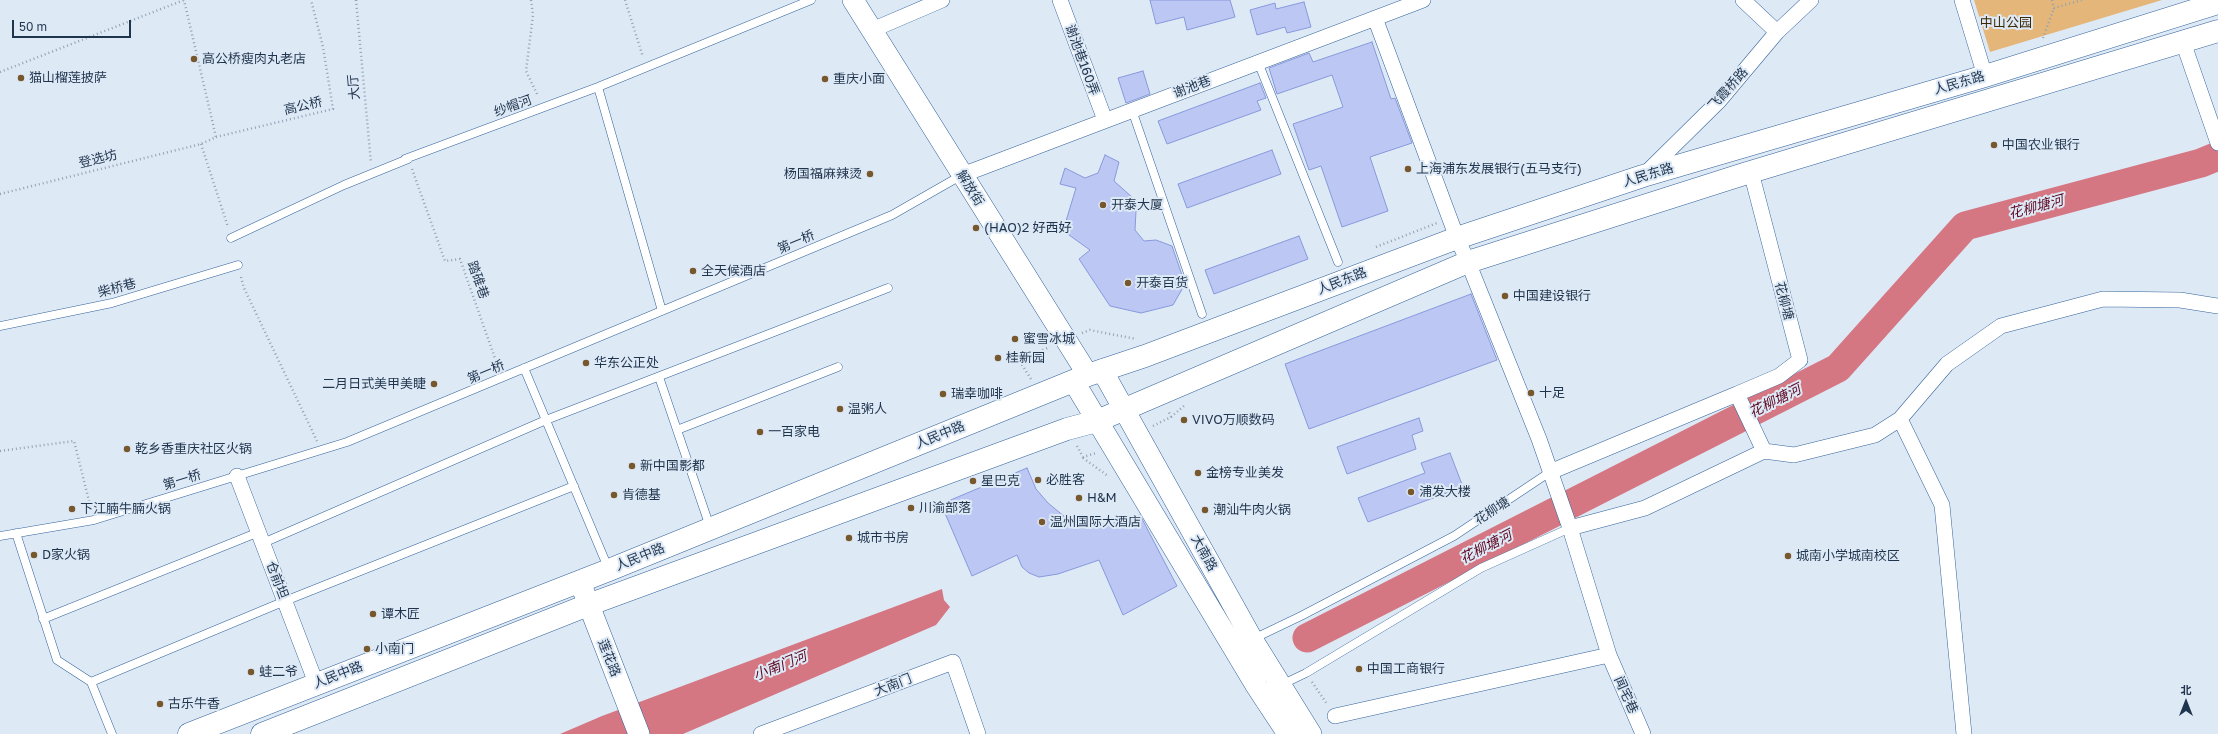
<!DOCTYPE html>
<html>
<head>
<meta charset="utf-8">
<style>
	body { margin:0 }
	#map { position:relative; width:2218px; height:734px; overflow:hidden; background:#dee9f6; font-family:"Golos Text","Noto Sans SC",sans-serif }
	canvas { display:block }
	.north { position:absolute; left:2166px; top:682px; width:40px; height:40px; -webkit-text-stroke:3px #dee9f6; paint-order:stroke; rotate:0deg; font-size:11px; font-weight:700; line-height:16px; text-align:center; color:#1f344d }
	.north::after { content:''; display:block; margin:auto; width:14px; height:18px; background:#1f344d; clip-path:polygon(50% 0,100% 100%,50% 72%,0 100%) }
	.scale { position:absolute; left:12px; top:20px; width:119px; height:18px; box-sizing:border-box; border:2px solid #1f344d; border-top:0; padding-left:5px; font-size:12px; line-height:14px; white-space:nowrap; color:#1f344d; -webkit-text-stroke:3px #dee9f6; paint-order:stroke }
</style>
</head>
<body>
<div id="map">
<canvas width="2218" height="734"></canvas>
<div class="north">北</div>
<div class="scale">50 m</div>
</div>
<script>
const ctx = document.querySelector('canvas').getContext('2d');
ctx.lineJoin = 'round';
function fill(path, color) { ctx.fillStyle = color; ctx.fill(path, 'evenodd'); }
const shape = rows => new Path2D(rows.map(r => 'M' + r).join(''));
function trace(path, color, width, dash) { ctx.strokeStyle = color; ctx.lineWidth = width; ctx.lineCap = dash ? 'butt' : 'round'; ctx.setLineDash(dash || []); ctx.stroke(path); }
function drawText(font, color, halo, rows, align = 'center') {
  ctx.font = font + ' "Golos Text","Noto Sans SC",sans-serif'; ctx.lineWidth = 4; ctx.setLineDash([]); ctx.textBaseline = 'middle'; ctx.strokeStyle = halo; ctx.fillStyle = color; for (const [text, x, y, turn = 0] of rows) {
    ctx.save(); ctx.translate(x, y); ctx.rotate((+turn || 0) * Math.PI / 180); ctx.textAlign = isNaN(turn) ? turn : align; if (halo) ctx.strokeText(text, 0, 0); ctx.fillText(text, 0, 0); ctx.restore();
  }
}
fill(shape([
	[1974,0,2162,0,1990,52]
]), '#e5b67a');
fill(shape([
	[942,589,944,600,950,607,936,625,683,734,560,734,602,716]
]), '#d47782');
trace(shape([
	[1307,638,1838,368,1965,226,2201,163,2218,156]
]), '#d47782', 29);
const building = shape([
	[1150,0,1230,0,1235,17,1187,30,1184,17,1156,24,1150,0],
	[1304,2,1311,27,1287,33,1285,27,1257,35,1250,10,1275,3,1276,9,1304,2],
	[1372,42,1391,99,1395,98,1412,143,1370,157,1388,211,1342,227,1321,166,1309,170,1293,124,1343,107,1332,75,1277,94,1269,68,1309,53,1313,62,1372,42],
	[1143,71,1150,94,1126,103,1118,78,1143,71],
	[1260,83,1266,98,1257,101,1261,110,1167,144,1158,121,1260,83],
	[1272,150,1281,174,1187,208,1178,184,1272,150],
	[1105,155,1119,162,1114,181,1133,198,1136,211,1135,230,1144,241,1156,240,1172,246,1185,284,1173,305,1141,313,1110,306,1079,259,1090,250,1069,235,1066,221,1076,188,1060,184,1065,168,1085,178,1098,173,1105,155],
	[1299,236,1308,259,1214,294,1205,270,1299,236],
	[1471,294,1497,360,1309,429,1285,364,1471,294],
	[1419,418,1423,431,1412,435,1416,449,1347,474,1337,447,1419,418],
	[1450,453,1463,487,1368,522,1358,498,1425,473,1421,463,1450,453],
	[1027,468,1036,489,1048,503,1065,517,1087,524,1111,524,1140,515,1177,586,1123,615,1099,560,1058,574,1039,577,1029,573,1022,567,1017,555,972,576,941,504,1027,468]
]);
fill(building, '#bcc8f3');
trace(building, '#8798dc', 1);
const lane = shape([
	[1258,62,1338,262],
	[598,87,662,311],
	[1132,110,1202,314],
	[231,238,344,185,408,159,405,159,598,87,811,0],
	[0,326,112,303,238,265],
	[524,368,609,570],
	[659,377,710,527],
	[677,430,838,367],
	[16,533,57,660,91,682,112,734],
	[0,536,94,520,347,442,892,215,962,175],
	[263,543,546,420,888,288],
	[43,619,259,532],
	[1253,639,1301,616,1454,536,1550,472],
	[91,682,285,601,574,486],
	[1281,685,1306,673,1481,568,1570,528]
]);
const street = shape([
	[1060,0,1105,120],
	[1743,0,1777,32],
	[1962,0,1985,76],
	[1375,18,1457,238,1468,262,1539,439,1570,528,1609,655,1643,734],
	[872,30,942,0],
	[2183,42,2218,143],
	[1645,174,1719,101,1777,32,1811,0],
	[962,175,1423,0],
	[1737,394,1779,376,1800,360,1751,172],
	[1900,419,1942,505,1964,734],
	[1550,472,1737,394,1764,451],
	[237,476,316,683],
	[1570,528,1645,508,1764,451,1794,455,1875,435,1900,419,1947,364,2001,326,2103,299,2180,300,2218,306],
	[1335,716,1609,655],
	[761,734,953,662,978,734]
]);
const secondary = shape([
	[853,0,1088,375],
	[1102,370,1252,639,1311,734],
	[1074,382,1257,687,1288,734],
	[580,582,639,734]
]);
const highway = shape([
	[189,734,609,570,1088,375,1145,356,1457,238,1643,176,1985,76,2218,3],
	[262,734,588,605,1067,429,1097,421,1468,262,1744,174,2218,31]
]);
trace(lane, '#33639a', 9);
trace(street, '#33639a', 16);
trace(secondary, '#33639a', 22);
trace(highway, '#33639a', 23);
trace(shape([
	[356,0,371,163],
	[531,0,533,15,526,71,538,96],
	[625,0,643,57],
	[2052,0,2054,8,2082,0],
	[2043,38,2054,8],
	[0,72,184,0],
	[216,137,333,109,323,47,311,0],
	[201,144,228,227],
	[412,169,445,261,460,259,498,367],
	[0,194,201,144,216,137,184,0],
	[1376,247,1437,223],
	[241,277,244,288,317,441],
	[1082,333,1090,330,1136,339],
	[1031,379,1019,360,1050,347],
	[1171,417,1185,405],
	[1153,426,1171,417,1168,410],
	[1077,446,1083,457,1096,453],
	[0,451,74,441,91,509],
	[1083,458,1108,476],
	[1312,682,1327,704]
]), '#92a1b2', 2.5, [1, 3]);
trace(lane, '#fff', 8);
trace(street, '#fff', 15);
trace(secondary, '#fff', 21);
trace(highway, '#fff', 22);
for (const [x, y, r, color] of [
	[194,59,4,"#77582d"],
	[21,78,4,"#77582d"],
	[825,79,4,"#77582d"],
	[1994,145,4,"#77582d"],
	[1408,169,4,"#77582d"],
	[870,174,4,"#77582d"],
	[1103,205,4,"#77582d"],
	[976,228,4,"#77582d"],
	[693,271,4,"#77582d"],
	[1128,283,4,"#77582d"],
	[1505,296,4,"#77582d"],
	[1015,339,4,"#77582d"],
	[998,358,4,"#77582d"],
	[586,363,4,"#77582d"],
	[434,384,4,"#77582d"],
	[1531,393,4,"#77582d"],
	[943,394,4,"#77582d"],
	[840,409,4,"#77582d"],
	[1184,420,4,"#77582d"],
	[760,432,4,"#77582d"],
	[127,449,4,"#77582d"],
	[632,466,4,"#77582d"],
	[1198,473,4,"#77582d"],
	[1038,480,4,"#77582d"],
	[973,481,4,"#77582d"],
	[1411,492,4,"#77582d"],
	[614,495,4,"#77582d"],
	[1079,498,4,"#77582d"],
	[911,508,4,"#77582d"],
	[72,509,4,"#77582d"],
	[1205,510,4,"#77582d"],
	[1042,522,4,"#77582d"],
	[849,538,4,"#77582d"],
	[34,555,4,"#77582d"],
	[1788,556,4,"#77582d"],
	[373,614,4,"#77582d"],
	[367,649,4,"#77582d"],
	[1359,669,4,"#77582d"],
	[251,672,4,"#77582d"],
	[160,704,4,"#77582d"]
]) { const dot = new Path2D(); dot.arc(x, y, r, 0, 2 * Math.PI); ctx.fillStyle = color; ctx.fill(dot); trace(dot, '#dee9f6', 1.5); }
drawText('13px', '#3d2704', '#dee9f6', [
	["中山公园",2006,23]
]);
drawText('13px', '#1f344d', '#dee9f6', [
	["高公桥瘦肉丸老店",202,59],
	["猫山榴莲披萨",29,78],
	["重庆小面",833,79],
	["中国农业银行",2002,145],
	["上海浦东发展银行(五马支行)",1416,169],
	["杨国福麻辣烫",862,174,"right"],
	["开泰大厦",1111,205],
	["(HAO)2 好西好",984,228],
	["全天候酒店",701,271],
	["开泰百货",1136,283],
	["中国建设银行",1513,296],
	["蜜雪冰城",1023,339],
	["桂新园",1006,358],
	["华东公正处",594,363],
	["二月日式美甲美睫",426,384,"right"],
	["十足",1539,393],
	["瑞幸咖啡",951,394],
	["温粥人",848,409],
	["VIVO万顺数码",1192,420],
	["一百家电",768,432],
	["乾乡香重庆社区火锅",135,449],
	["新中国影都",640,466],
	["金榜专业美发",1206,473],
	["必胜客",1046,480],
	["星巴克",981,481],
	["浦发大楼",1419,492],
	["肯德基",622,495],
	["H&M",1087,498],
	["川渝部落",919,508],
	["下江腩牛腩火锅",80,509],
	["潮汕牛肉火锅",1213,510],
	["温州国际大酒店",1050,522],
	["城市书房",857,538],
	["D家火锅",42,555],
	["城南小学城南校区",1796,556],
	["谭木匠",381,614],
	["小南门",375,649],
	["中国工商银行",1367,669],
	["蛙二爷",259,672],
	["古乐牛香",168,704]
], 'left');
drawText('13px', '#1f344d', '#dee9f6', [
	["谢池巷160弄",1082,60,70],
	["人民东路",1959,83,-16],
	["大厅",354,87,-95],
	["谢池巷",1192,87,-21],
	["飞霞桥路",1728,89,-48],
	["高公桥",303,106,-13],
	["纱帽河",513,106,-20],
	["登选坊",98,159,-14],
	["人民东路",1648,175,-17],
	["解放街",970,188,58],
	["第一桥",796,242,-23],
	["踏碓巷",478,280,70],
	["人民东路",1342,281,-21],
	["柴桥巷",117,288,-15],
	["花柳塘",1784,301,75],
	["第一桥",486,372,-23],
	["人民中路",940,435,-22],
	["第一桥",182,480,-17],
	["花柳塘",1492,511,-33],
	["大南路",1204,553,61],
	["人民中路",640,557,-22],
	["仓前坦",277,580,69],
	["莲花路",609,658,68],
	["人民中路",338,675,-21],
	["大南门",893,685,-21],
	["闻宅巷",1626,695,66]
]);
drawText('italic 14px', '#5e071f', '#dee9f6', [
	["花柳塘河",2036,207,-15],
	["花柳塘河",1775,401,-27],
	["花柳塘河",1486,547,-27],
	["小南门河",780,666,-22]
]);
</script>
</body>
</html>
